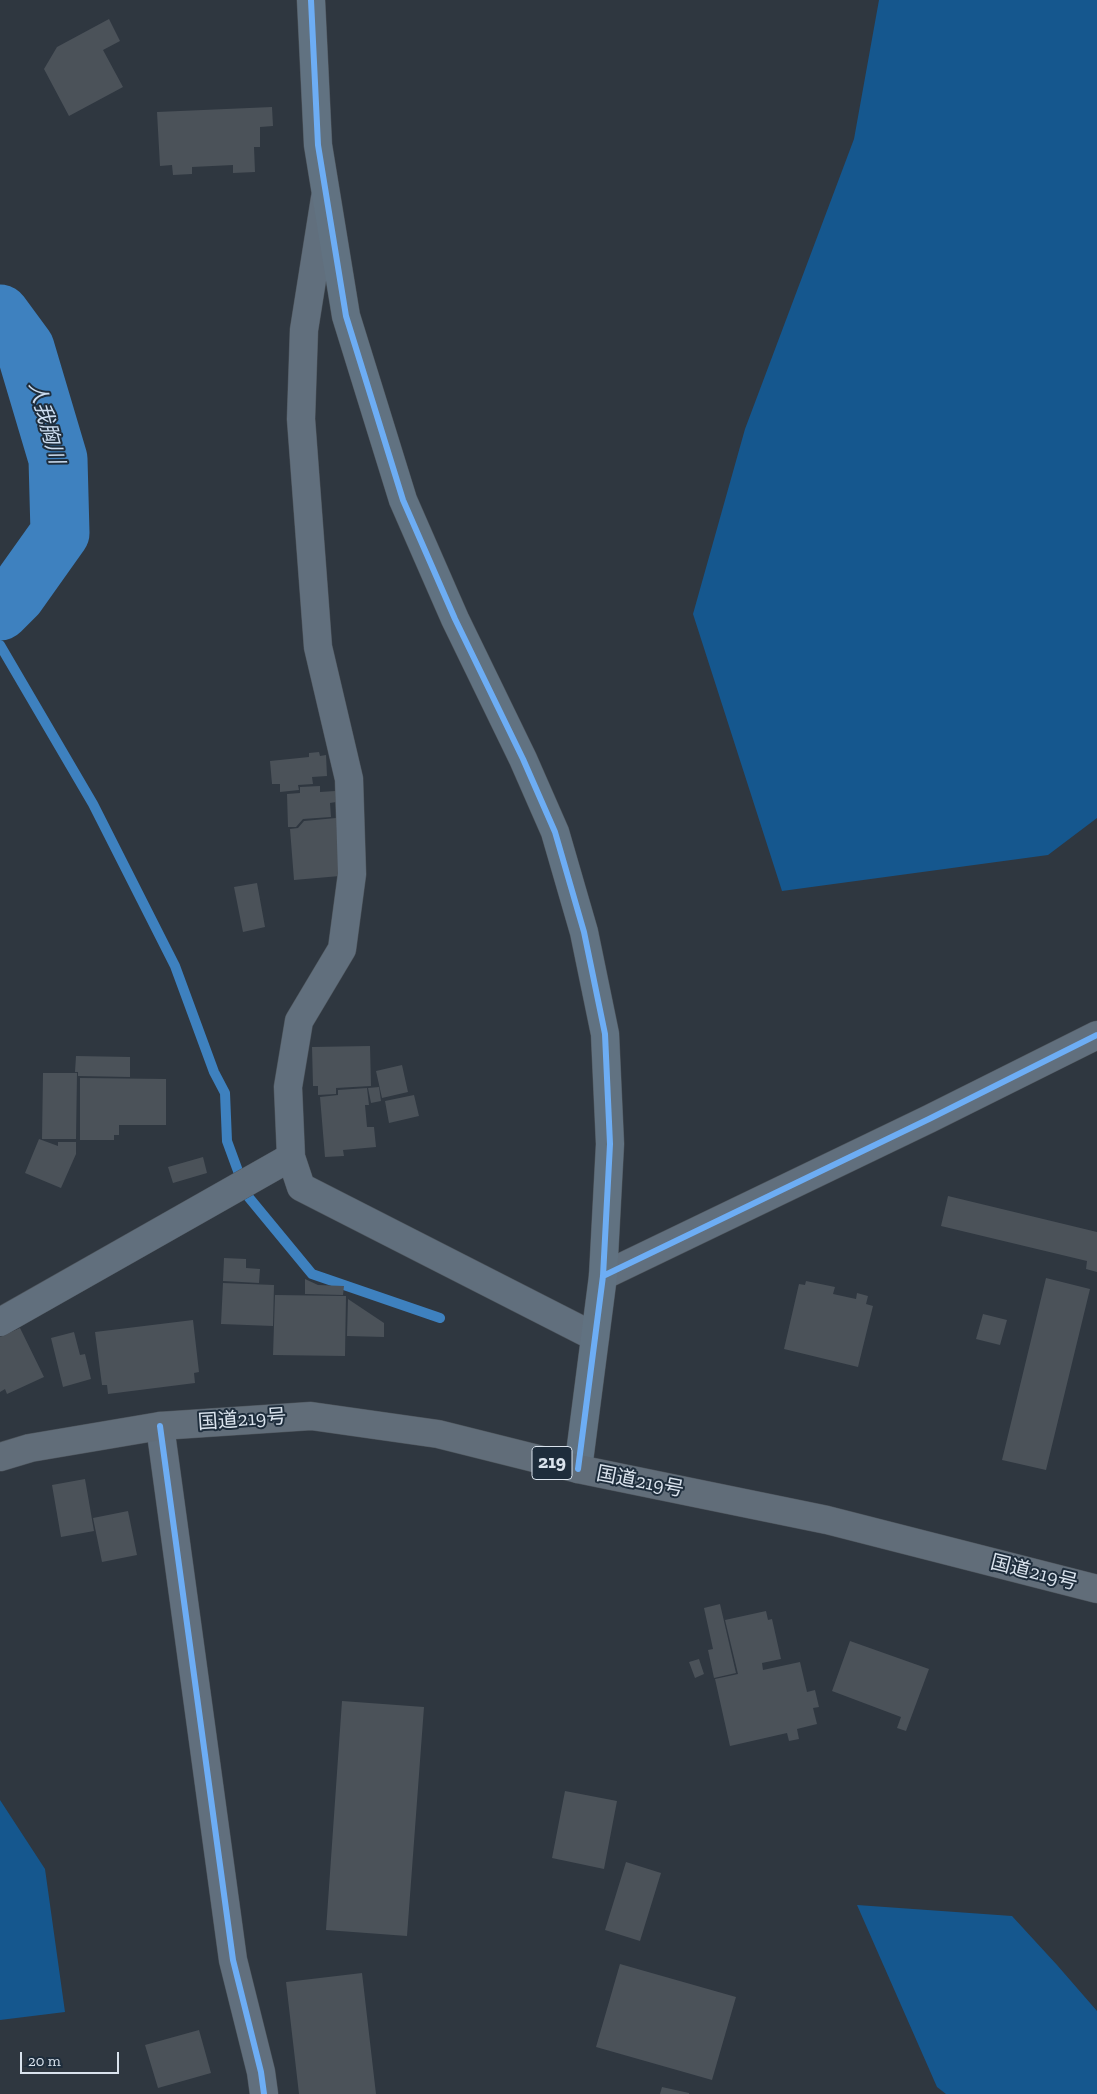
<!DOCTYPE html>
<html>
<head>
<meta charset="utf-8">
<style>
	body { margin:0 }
	#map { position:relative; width:1097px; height:2094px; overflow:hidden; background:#2f3740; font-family:"Zilla Slab",serif }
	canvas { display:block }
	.scale { position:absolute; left:20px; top:2052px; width:99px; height:22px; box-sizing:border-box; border:2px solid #dae3ed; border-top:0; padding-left:6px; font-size:15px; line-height:18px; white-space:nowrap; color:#dae3ed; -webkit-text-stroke:4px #1e2d3c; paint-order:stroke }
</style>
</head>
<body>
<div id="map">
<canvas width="1097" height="2094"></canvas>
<div class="scale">20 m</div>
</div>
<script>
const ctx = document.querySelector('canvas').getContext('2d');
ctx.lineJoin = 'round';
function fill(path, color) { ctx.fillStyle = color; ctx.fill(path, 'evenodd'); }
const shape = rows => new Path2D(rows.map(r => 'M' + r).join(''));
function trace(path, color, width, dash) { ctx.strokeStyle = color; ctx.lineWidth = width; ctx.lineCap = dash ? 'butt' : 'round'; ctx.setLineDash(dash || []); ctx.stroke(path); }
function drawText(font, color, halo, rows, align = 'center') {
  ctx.font = font + ' "Zilla Slab","Noto Sans JP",serif'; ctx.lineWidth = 4; ctx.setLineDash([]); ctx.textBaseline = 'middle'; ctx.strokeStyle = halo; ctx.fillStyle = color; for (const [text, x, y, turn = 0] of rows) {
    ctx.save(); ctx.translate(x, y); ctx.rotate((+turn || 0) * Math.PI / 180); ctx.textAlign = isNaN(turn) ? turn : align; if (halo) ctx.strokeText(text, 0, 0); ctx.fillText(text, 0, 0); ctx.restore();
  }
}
fill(shape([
	[879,0,1097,0,1097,818,1048,855,782,891,693,614,745,429,854,139],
	[0,1800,45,1869,65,2012,0,2020],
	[857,1905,1012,1916,1057,1965,1097,2011,1097,2094,946,2094,937,2087]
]), '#15578e');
trace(shape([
	[0,645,93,804,175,966,214,1072,225,1093,227,1141,238,1171],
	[246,1194,312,1274,440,1318]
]), '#3e81bf', 10);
trace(shape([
	[0,314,25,348,58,459,60,533,16,595,0,611]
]), '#3e81bf', 59);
fill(shape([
	[109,19,120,41,103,50,123,87,69,116,44,69,57,47],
	[272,107,273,126,260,127,260,147,254,147,255,172,233,173,233,165,192,167,192,174,173,175,172,165,160,166,157,112],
	[319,752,320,756,326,755,327,776,312,777,313,784,298,785,299,790,280,792,280,784,272,784,270,761,309,757,309,753],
	[320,786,320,792,335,791,336,802,330,803,331,817,303,819,296,827,288,827,287,794,300,793,300,787],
	[336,818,340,876,294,880,290,829,298,828,304,821],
	[257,883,265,927,243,932,234,887],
	[370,1046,371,1086,336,1088,336,1094,318,1095,318,1086,313,1086,312,1047],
	[76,1056,130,1057,130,1077,78,1076,78,1072,75,1072],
	[402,1065,408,1092,382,1098,376,1071],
	[43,1073,77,1073,76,1139,42,1139],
	[80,1078,166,1079,166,1125,119,1125,119,1135,114,1135,114,1140,80,1140],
	[379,1087,381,1101,371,1103,368,1088],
	[367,1088,369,1105,365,1105,367,1127,374,1127,376,1147,343,1150,344,1156,325,1157,320,1097,338,1095,338,1090],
	[414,1095,419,1116,389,1123,385,1101],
	[39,1139,58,1146,58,1142,76,1142,76,1154,61,1188,25,1173],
	[203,1157,207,1173,173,1183,168,1167],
	[948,1196,1097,1232,1097,1272,1086,1269,1087,1261,941,1226],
	[224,1258,246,1259,246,1268,260,1269,259,1283,223,1281],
	[1046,1278,1090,1289,1046,1470,1002,1460],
	[305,1279,318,1285,344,1286,343,1295,305,1294],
	[806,1281,835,1287,833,1294,856,1299,857,1293,868,1296,866,1304,873,1306,858,1367,784,1349,799,1284,805,1285],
	[223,1283,274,1285,273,1326,221,1324],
	[275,1295,346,1296,345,1356,273,1355],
	[348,1299,384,1323,384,1337,347,1336],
	[983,1314,1007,1320,1000,1345,976,1339],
	[193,1320,199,1372,194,1373,195,1383,108,1394,107,1385,102,1385,95,1332],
	[20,1328,44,1377,7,1394,5,1389,0,1392,0,1337],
	[74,1332,80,1355,85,1354,91,1379,63,1387,51,1338],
	[85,1479,94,1531,61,1537,52,1485],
	[128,1511,137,1555,102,1562,93,1518],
	[720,1604,736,1673,714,1678,708,1650,713,1649,704,1608],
	[766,1611,768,1620,772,1619,781,1659,762,1663,763,1670,800,1662,807,1692,815,1690,819,1707,813,1708,817,1724,797,1729,799,1739,789,1741,787,1733,730,1746,715,1679,738,1674,725,1620],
	[850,1641,929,1669,906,1731,897,1728,901,1717,832,1691],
	[699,1659,704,1674,695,1678,689,1662],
	[342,1701,424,1707,407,1936,326,1930],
	[565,1791,617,1801,604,1869,552,1858],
	[626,1862,661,1873,640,1941,605,1930],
	[620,1964,736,1997,712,2080,596,2047],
	[362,1973,376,2094,299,2094,286,1982],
	[199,2030,211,2073,158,2088,145,2045],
	[662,2087,689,2093,689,2094,660,2094]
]), '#4b5259');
const street = shape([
	[325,198,304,330,301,419,318,647,349,779,352,874,342,949,299,1021,288,1087,291,1157,301,1187,595,1337],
	[603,1276,929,1119,1097,1035],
	[0,1322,291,1157],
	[160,1426,233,1960,261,2072,264,2094]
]);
const secondary = shape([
	[311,0,318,145,346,316,403,500,455,619,523,759,555,832,584,932,605,1034,610,1144,603,1276,578,1469]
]);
const highway = shape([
	[0,1457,30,1448,160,1426,311,1416,438,1434,578,1469,827,1520,1097,1589]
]);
trace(street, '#4c535a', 29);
trace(secondary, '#4c535a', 29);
trace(highway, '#4c535a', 29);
trace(street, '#616f7d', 28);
trace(secondary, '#617281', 28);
trace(highway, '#616d79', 28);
trace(shape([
	[311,0,318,145,346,316,403,500,455,619,523,759,555,832,584,932,605,1034,610,1144,603,1276,578,1469],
	[603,1276,929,1119,1097,1035],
	[160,1426,233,1960,261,2072,264,2094]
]), '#6dadf4', 6);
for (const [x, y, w] of [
	[552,1463,40]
]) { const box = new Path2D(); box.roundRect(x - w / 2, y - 16.5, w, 33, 4); ctx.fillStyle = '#1e2d3c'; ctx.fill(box); trace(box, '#dae3ed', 1); }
drawText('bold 19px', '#dae3ed', null, [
	["219",552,1463]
]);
drawText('20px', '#dae3ed', '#1e2d3c', [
	["国道219号",242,1420,-4],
	["国道219号",640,1482,11],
	["国道219号",1034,1573,14]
]);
drawText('italic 21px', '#ccddf0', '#1e2d3c', [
	["人我胸川",46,423,75]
]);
</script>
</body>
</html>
